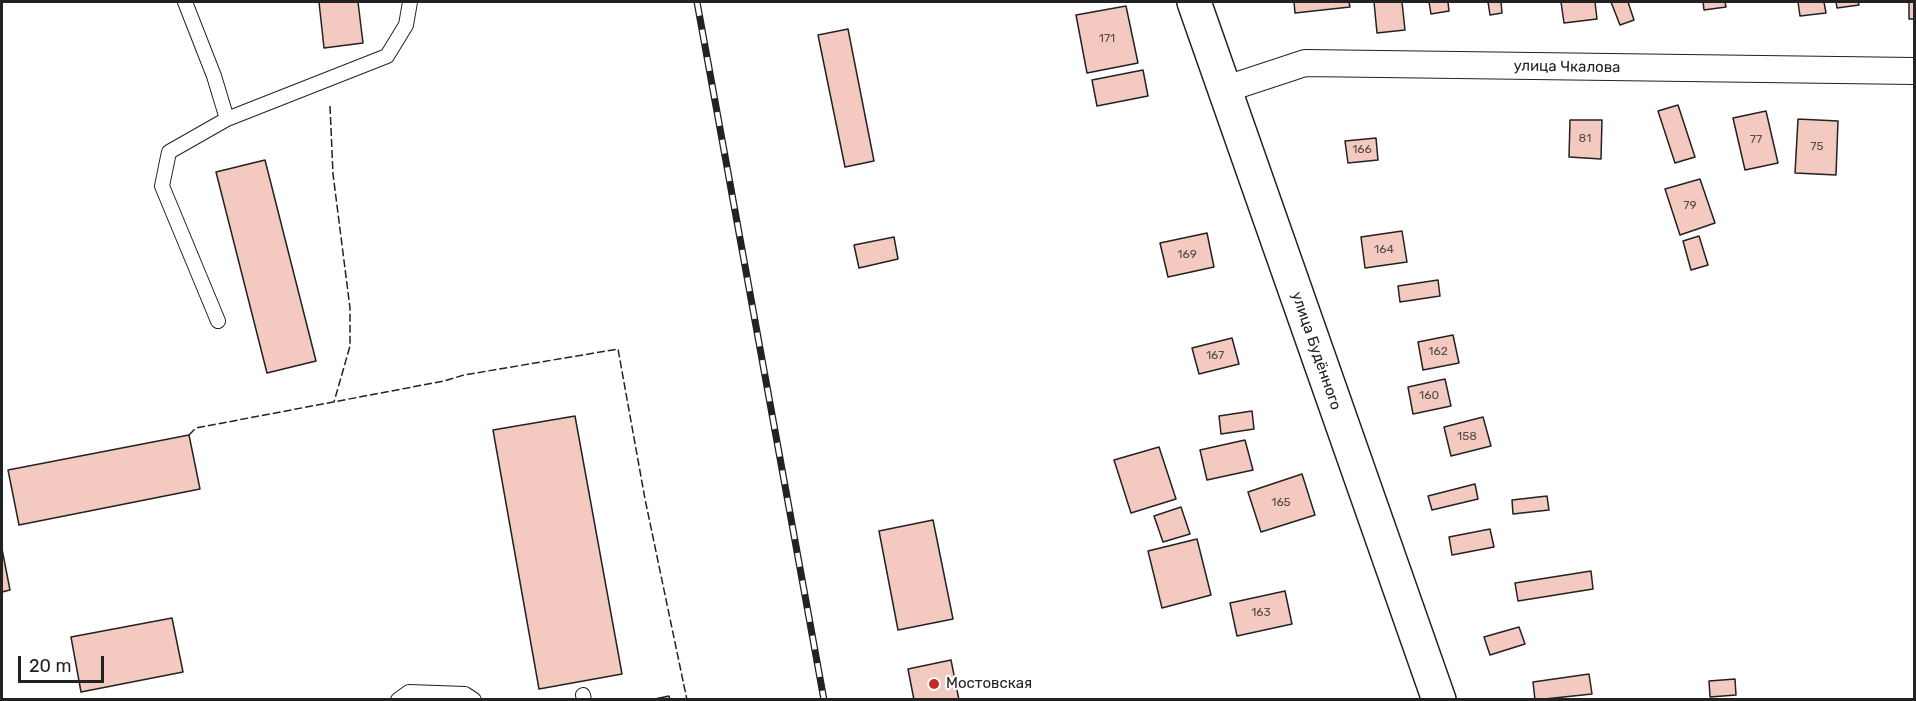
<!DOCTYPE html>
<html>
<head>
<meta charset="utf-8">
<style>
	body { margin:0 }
	#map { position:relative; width:1916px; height:701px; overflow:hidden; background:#fff; font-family:Rubik,sans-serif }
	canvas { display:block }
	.frame { position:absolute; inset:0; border:3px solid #222; pointer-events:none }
	.scale { position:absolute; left:18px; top:656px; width:86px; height:27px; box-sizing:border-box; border:3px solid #222; border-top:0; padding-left:8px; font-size:18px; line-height:21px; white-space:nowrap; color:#222; -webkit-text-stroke:4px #fff; paint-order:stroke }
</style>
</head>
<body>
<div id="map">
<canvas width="1916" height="701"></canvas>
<div class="frame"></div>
<div class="scale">20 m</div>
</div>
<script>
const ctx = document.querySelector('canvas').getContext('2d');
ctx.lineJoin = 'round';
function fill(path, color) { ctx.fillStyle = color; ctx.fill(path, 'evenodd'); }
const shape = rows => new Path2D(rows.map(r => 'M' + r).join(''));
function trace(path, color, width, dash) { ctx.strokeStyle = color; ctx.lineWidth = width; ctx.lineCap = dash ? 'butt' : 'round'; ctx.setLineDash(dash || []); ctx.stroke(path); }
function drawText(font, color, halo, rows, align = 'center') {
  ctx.font = font + ' Rubik,sans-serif'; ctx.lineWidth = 4.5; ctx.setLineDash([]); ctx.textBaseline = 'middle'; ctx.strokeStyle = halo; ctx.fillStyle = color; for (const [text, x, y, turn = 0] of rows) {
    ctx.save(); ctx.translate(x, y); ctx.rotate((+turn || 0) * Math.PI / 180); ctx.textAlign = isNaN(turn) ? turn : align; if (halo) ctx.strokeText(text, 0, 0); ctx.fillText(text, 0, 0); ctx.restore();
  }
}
const building = shape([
	[319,2,358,2,363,43,324,48,319,2],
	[1294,2,1349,2,1350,7,1295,13,1294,2],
	[1374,2,1402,2,1405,30,1377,33,1374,2],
	[1429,2,1448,2,1449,11,1431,14,1429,2],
	[1488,2,1501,2,1502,13,1490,15,1488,2],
	[1561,2,1595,2,1597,19,1564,23,1561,2],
	[1611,2,1628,2,1634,20,1620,25,1611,2],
	[1703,2,1725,2,1726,7,1704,10,1703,2],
	[1798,2,1824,2,1826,13,1800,16,1798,2],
	[1836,2,1858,2,1859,5,1837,8,1836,2],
	[1909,2,1914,2,1914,19,1909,19,1909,2],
	[1126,6,1138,63,1087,73,1076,15,1126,6],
	[848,29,874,161,845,167,818,35,848,29],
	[1143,70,1148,96,1097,106,1092,80,1143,70],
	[1678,105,1695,157,1675,163,1658,111,1678,105],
	[1766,111,1778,163,1745,170,1733,118,1766,111],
	[1798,119,1838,121,1836,175,1795,173,1798,119],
	[1570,120,1602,120,1601,159,1569,157,1570,120],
	[1376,138,1378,160,1348,163,1345,141,1376,138],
	[265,160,316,361,267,373,216,172,265,160],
	[1700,179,1715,223,1680,235,1665,189,1700,179],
	[1402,231,1407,262,1365,268,1361,237,1402,231],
	[1207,233,1214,267,1168,277,1160,243,1207,233],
	[1699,236,1708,265,1691,270,1683,241,1699,236],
	[894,237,898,259,859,268,854,245,894,237],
	[1438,280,1440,296,1400,302,1398,286,1438,280],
	[1453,335,1459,363,1423,370,1418,342,1453,335],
	[1232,338,1239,364,1199,374,1192,348,1232,338],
	[1445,379,1451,406,1413,414,1408,387,1445,379],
	[1252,411,1254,429,1221,434,1219,416,1252,411],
	[575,416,622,674,539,689,493,430,575,416],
	[1483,417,1491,446,1451,456,1444,427,1483,417],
	[189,435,200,489,19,525,8,470,189,435],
	[1245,440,1253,470,1207,480,1200,450,1245,440],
	[1159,447,1176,499,1131,513,1114,460,1159,447],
	[1302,474,1315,515,1261,532,1248,492,1302,474],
	[1475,484,1478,499,1432,510,1428,496,1475,484],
	[1547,496,1549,510,1513,514,1512,500,1547,496],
	[1181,507,1190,534,1163,542,1154,516,1181,507],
	[933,520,953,619,898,630,879,531,933,520],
	[1490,529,1494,547,1452,555,1449,537,1490,529],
	[1197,539,1211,595,1162,608,1148,551,1197,539],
	[2,549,10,590,2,592,2,549],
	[1591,571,1593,589,1518,601,1515,583,1591,571],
	[1285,591,1292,624,1237,636,1230,603,1285,591],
	[172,618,183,672,81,692,71,637,172,618],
	[1519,627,1525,644,1490,655,1484,637,1519,627],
	[951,660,959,700,914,700,908,669,951,660],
	[1589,674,1592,694,1535,700,1533,682,1589,674],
	[1735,679,1736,695,1710,697,1709,681,1735,679],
	[669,696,670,700,650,700,669,696]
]);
fill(building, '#f3c9c0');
trace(building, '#222', 1.5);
const lane = shape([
	[185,2,214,76,227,119],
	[218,321,162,186,169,152,227,119,387,56,406,25,410,2],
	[583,695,584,700],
	[398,700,409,692,465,694,474,700]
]);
const street = shape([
	[1223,90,1305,63,1914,71]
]);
const secondary = shape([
	[1194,2,1439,700]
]);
trace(lane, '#222', 16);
trace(street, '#222', 28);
trace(secondary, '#222', 36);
trace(lane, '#fff', 14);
trace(street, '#fff', 26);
trace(secondary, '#fff', 33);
const rail = shape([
	[697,2,824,700]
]);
trace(rail, '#222', 7);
trace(rail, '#fff', 4.5, [14]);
trace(shape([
	[330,106,333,174,350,308,350,346,334,402],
	[189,435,196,428,444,381,464,375,618,349,645,499,687,700]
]), '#222', 1.5, [8, 3]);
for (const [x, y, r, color] of [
	[934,684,6,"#c62828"]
]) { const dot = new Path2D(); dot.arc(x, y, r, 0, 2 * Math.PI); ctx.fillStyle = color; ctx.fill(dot); trace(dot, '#fff', 2); }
drawText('12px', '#564c4a', null, [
	["171",1107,39],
	["81",1585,139],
	["77",1756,140],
	["75",1817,147],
	["166",1362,150],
	["79",1690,206],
	["164",1384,250],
	["169",1187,255],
	["162",1438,352],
	["167",1215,356],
	["160",1429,396],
	["158",1467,437],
	["165",1281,503],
	["163",1261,613]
]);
drawText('15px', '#222', '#fff', [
	["улица Чкалова",1567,67,1],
	["улица Будённого",1316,351,71]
]);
drawText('15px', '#222', '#fff', [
	["Мостовская",946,684]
], 'left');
</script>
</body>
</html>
